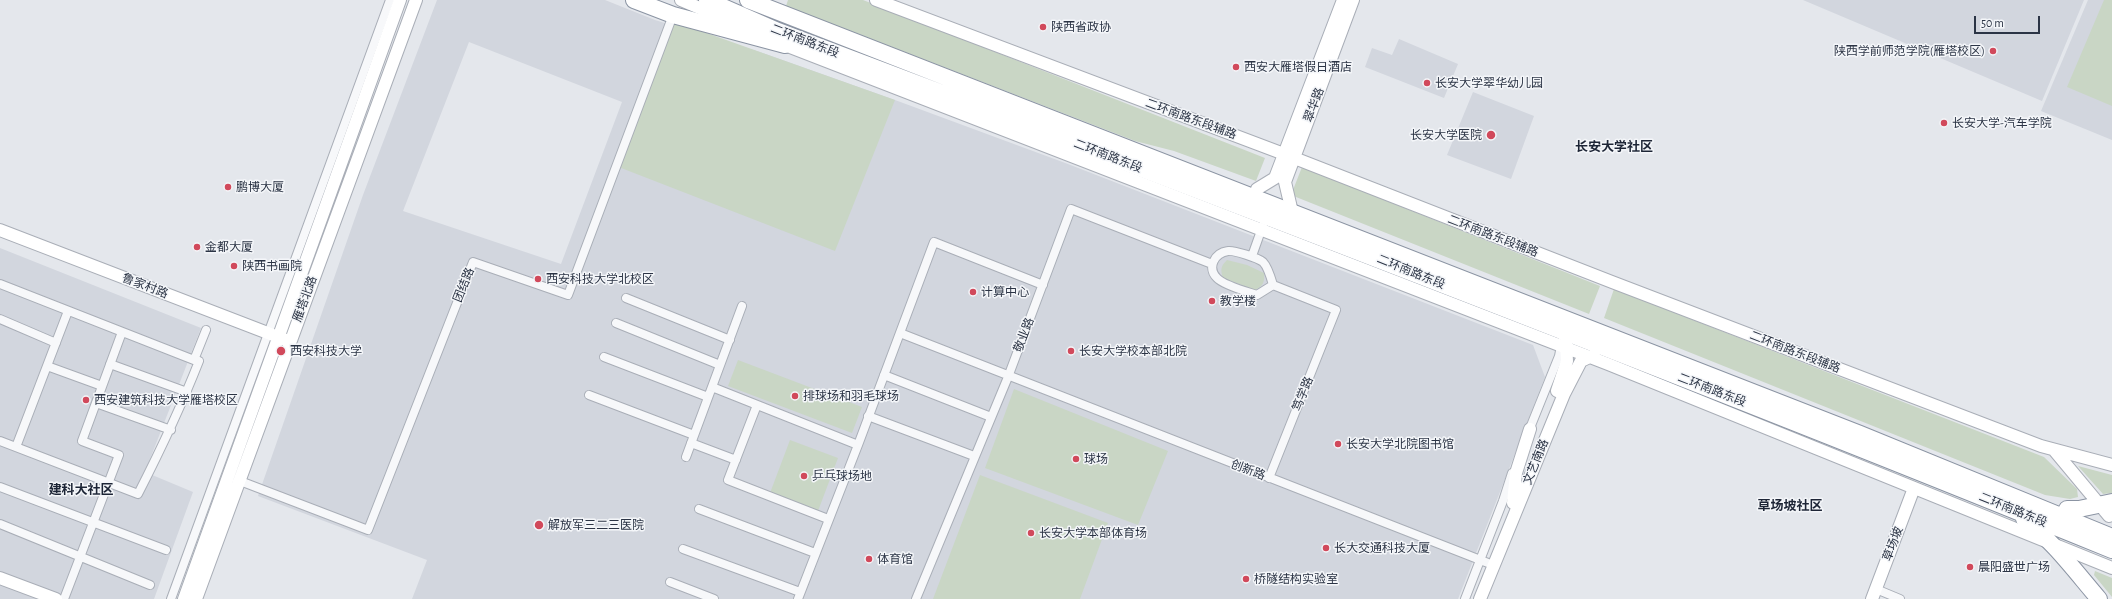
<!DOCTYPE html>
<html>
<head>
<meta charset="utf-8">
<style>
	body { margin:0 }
	#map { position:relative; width:2112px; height:599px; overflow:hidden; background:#e4e7ec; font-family:"Alegreya Sans",sans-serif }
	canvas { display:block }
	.scale { position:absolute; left:1974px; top:16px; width:66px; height:18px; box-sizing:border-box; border:2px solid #2b3445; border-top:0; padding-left:5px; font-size:12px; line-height:14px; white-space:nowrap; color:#2b3445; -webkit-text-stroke:3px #f4f6f9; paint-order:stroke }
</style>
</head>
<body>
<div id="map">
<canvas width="2112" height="599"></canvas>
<div class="scale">50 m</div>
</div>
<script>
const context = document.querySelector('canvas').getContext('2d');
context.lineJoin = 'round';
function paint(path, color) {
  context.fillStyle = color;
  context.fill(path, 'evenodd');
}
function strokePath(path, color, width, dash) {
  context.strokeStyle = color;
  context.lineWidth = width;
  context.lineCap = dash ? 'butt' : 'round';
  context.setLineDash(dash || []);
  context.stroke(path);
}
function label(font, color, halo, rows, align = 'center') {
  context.font = font + ' "Alegreya Sans","Noto Sans SC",sans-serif';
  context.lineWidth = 3;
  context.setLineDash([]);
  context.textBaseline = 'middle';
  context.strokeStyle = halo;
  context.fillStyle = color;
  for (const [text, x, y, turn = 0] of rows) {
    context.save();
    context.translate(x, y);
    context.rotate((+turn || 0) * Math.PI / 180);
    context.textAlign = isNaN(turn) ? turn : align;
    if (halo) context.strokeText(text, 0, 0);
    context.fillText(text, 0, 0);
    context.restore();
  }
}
const built = new Path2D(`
	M437 0H605L655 20 760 52 895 100 1068 164 1533 345 1545 377 1458 599H412L427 560 258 496 363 195ZM469 42 622 102 561 264 403 211Z
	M1803 0H2084L2042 101Z
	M2088 0H2112V140L2041 111Z
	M1399 39 1458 64 1444 98 1365 67 1372 48 1392 55Z
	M1473 92 1534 116 1511 179 1447 155Z
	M0 248 201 328 145 472 193 492 154 599H0Z`);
const green = new Path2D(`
	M788 0H863L1265 158 1256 181 1174 151 1135 141 786 6Z
	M2104 0H2112V106L2067 87Z
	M670 20 895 100 835 251 616 166Z
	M1302 167 1600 286 1589 314 1291 195Z
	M1227 260 1247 265 1264 273C1265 282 1263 286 1255 290L1223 278C1220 269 1221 266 1227 260Z
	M1614 289 2044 457 2077 489 2078 497 2070 499 2045 495 1604 318Z
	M738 360 862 407 852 433 728 386Z
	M1014 389 1168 451 1138 525 985 468Z
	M790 440 838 458 818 511 770 493Z
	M2078 466 2112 475V493L2103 494Z
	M980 475 1108 523 1080 599H933Z
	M2095 571 2112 578V597L2094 575Z`);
const street = new Path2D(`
	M1252 256 1263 225
	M0 284 194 360 206 330
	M626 298 730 340
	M0 319 56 343
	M616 323 720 365
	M900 333 1488 563
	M604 357 708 397
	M110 364 187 392
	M47 366 102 386
	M884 375 991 417
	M712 387 858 445 934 242 1043 285
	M589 395 694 435
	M96 403 171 430
	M757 405 728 480 828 519
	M868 416 974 456
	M1528 433 1559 356 1562 341
	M0 441 138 494C160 451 181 407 199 361L194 360
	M691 443 736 460
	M16 447 68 311
	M686 457 742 306
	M1269 478 1336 310 1273 285 1257 295C1248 292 1223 285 1217 278 1207 268 1214 253 1228 251 1234 250 1258 258 1263 262 1268 267 1271 278 1273 285
	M240 481 368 530 473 262 568 295 673 15
	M0 487 166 550
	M699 509 815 553
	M0 524 150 585
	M683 549 800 592
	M670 582 714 599
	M1876 589 1900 599
	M64 599 119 455 82 441 122 332
	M171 599 390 0
	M798 599 858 445
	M916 599 1008 377 1071 209 1212 264
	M1465 599 1503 501 1512 473`);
const secondary = new Path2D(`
	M681 0 746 28
	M876 0 1284 154 1612 282 2041 446 2112 465
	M777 42 1608 364 2112 568
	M1257 189 1275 178 1343 0
	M1292 212 1285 182 1353 0
	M0 230 286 340
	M1557 391 1567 361 1566 343
	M2054 450 2109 516
	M1513 503 1516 473 1530 429
	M0 578 56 599
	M184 599 400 0
	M196 599 416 0
	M1480 599 1564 394 1581 361 1594 355
	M1872 599 1914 488`);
const highway = new Path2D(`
	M634 0 673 15 785 45
	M707 0 778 31C1224 199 1670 370 2112 550
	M748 0 1860 434 2112 537
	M2067 509H2079L2112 502
	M2024 519C2053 541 2075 571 2099 599`);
const markers = [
	[1043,27,4,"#d1495b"],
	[1993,51,4,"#d1495b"],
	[1236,67,4,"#d1495b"],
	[1427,83,4,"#d1495b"],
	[1944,123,4,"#d1495b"],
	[1491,135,5,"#d1495b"],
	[228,187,4,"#d1495b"],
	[197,247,4,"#d1495b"],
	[234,266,4,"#d1495b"],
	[538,279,4,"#d1495b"],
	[973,292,4,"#d1495b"],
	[1212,301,4,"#d1495b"],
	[281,351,5,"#d1495b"],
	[1071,351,4,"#d1495b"],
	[795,396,4,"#d1495b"],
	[86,400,4,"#d1495b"],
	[1338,444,4,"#d1495b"],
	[1076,459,4,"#d1495b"],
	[804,476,4,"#d1495b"],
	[539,525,5,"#d1495b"],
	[1031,533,4,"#d1495b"],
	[1326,548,4,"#d1495b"],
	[869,559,4,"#d1495b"],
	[1970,567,4,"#d1495b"],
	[1246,579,4,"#d1495b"]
];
const poiNames = [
	["陕西省政协",1051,27],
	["陕西学前师范学院(雁塔校区)",1985,51,"right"],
	["西安大雁塔假日酒店",1244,67],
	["长安大学翠华幼儿园",1435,83],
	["长安大学-汽车学院",1952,123],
	["长安大学医院",1482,135,"right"],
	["鹏博大厦",236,187],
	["金都大厦",205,247],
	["陕西书画院",242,266],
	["西安科技大学北校区",546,279],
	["计算中心",981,292],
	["教学楼",1220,301],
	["西安科技大学",290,351],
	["长安大学校本部北院",1079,351],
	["排球场和羽毛球场",803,396],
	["西安建筑科技大学雁塔校区",94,400],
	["长安大学北院图书馆",1346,444],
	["球场",1084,459],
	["乒乓球场地",812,476],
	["解放军三二三医院",548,525],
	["长安大学本部体育场",1039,533],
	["长大交通科技大厦",1334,548],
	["体育馆",877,559],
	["晨阳盛世广场",1978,567],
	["桥隧结构实验室",1254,579]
];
const streetNames = [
	["二环南路东段",805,41,21],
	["翠华路",1314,105,-69],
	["二环南路东段辅路",1191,119,20],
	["二环南路东段",1108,156,21],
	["二环南路东段辅路",1493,236,21],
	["二环南路东段",1411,272,22],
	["团结路",464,285,-68],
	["鲁家村路",145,286,21],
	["雁塔北路",305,299,-70],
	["敬业路",1024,335,-69],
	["二环南路东段辅路",1795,352,21],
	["二环南路东段",1712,390,21],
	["笃学路",1303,394,-68],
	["文艺南路",1536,462,-68],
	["创新路",1248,470,21],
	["二环南路东段",2013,510,22],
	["草场坡",1893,544,-69]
];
const neighbourhoodNames = [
	["长安大学社区",1614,147],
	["建科大社区",81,490],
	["草场坡社区",1790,506]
];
paint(built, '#d2d6de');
paint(green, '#c9d6c5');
strokePath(street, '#a9aeb7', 10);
strokePath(secondary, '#a9aeb7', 14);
strokePath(highway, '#8b94a3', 18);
strokePath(street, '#f7f8fa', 8);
strokePath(secondary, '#fff', 12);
strokePath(highway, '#fff', 16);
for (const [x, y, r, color] of markers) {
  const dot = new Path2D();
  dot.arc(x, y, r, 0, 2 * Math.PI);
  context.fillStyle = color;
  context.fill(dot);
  strokePath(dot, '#f4f6f9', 1.5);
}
label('12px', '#2b3445', '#f4f6f9', poiNames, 'left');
label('12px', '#2b3445', '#f4f6f9', streetNames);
label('bold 13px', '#1d2536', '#f4f6f9', neighbourhoodNames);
</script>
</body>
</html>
